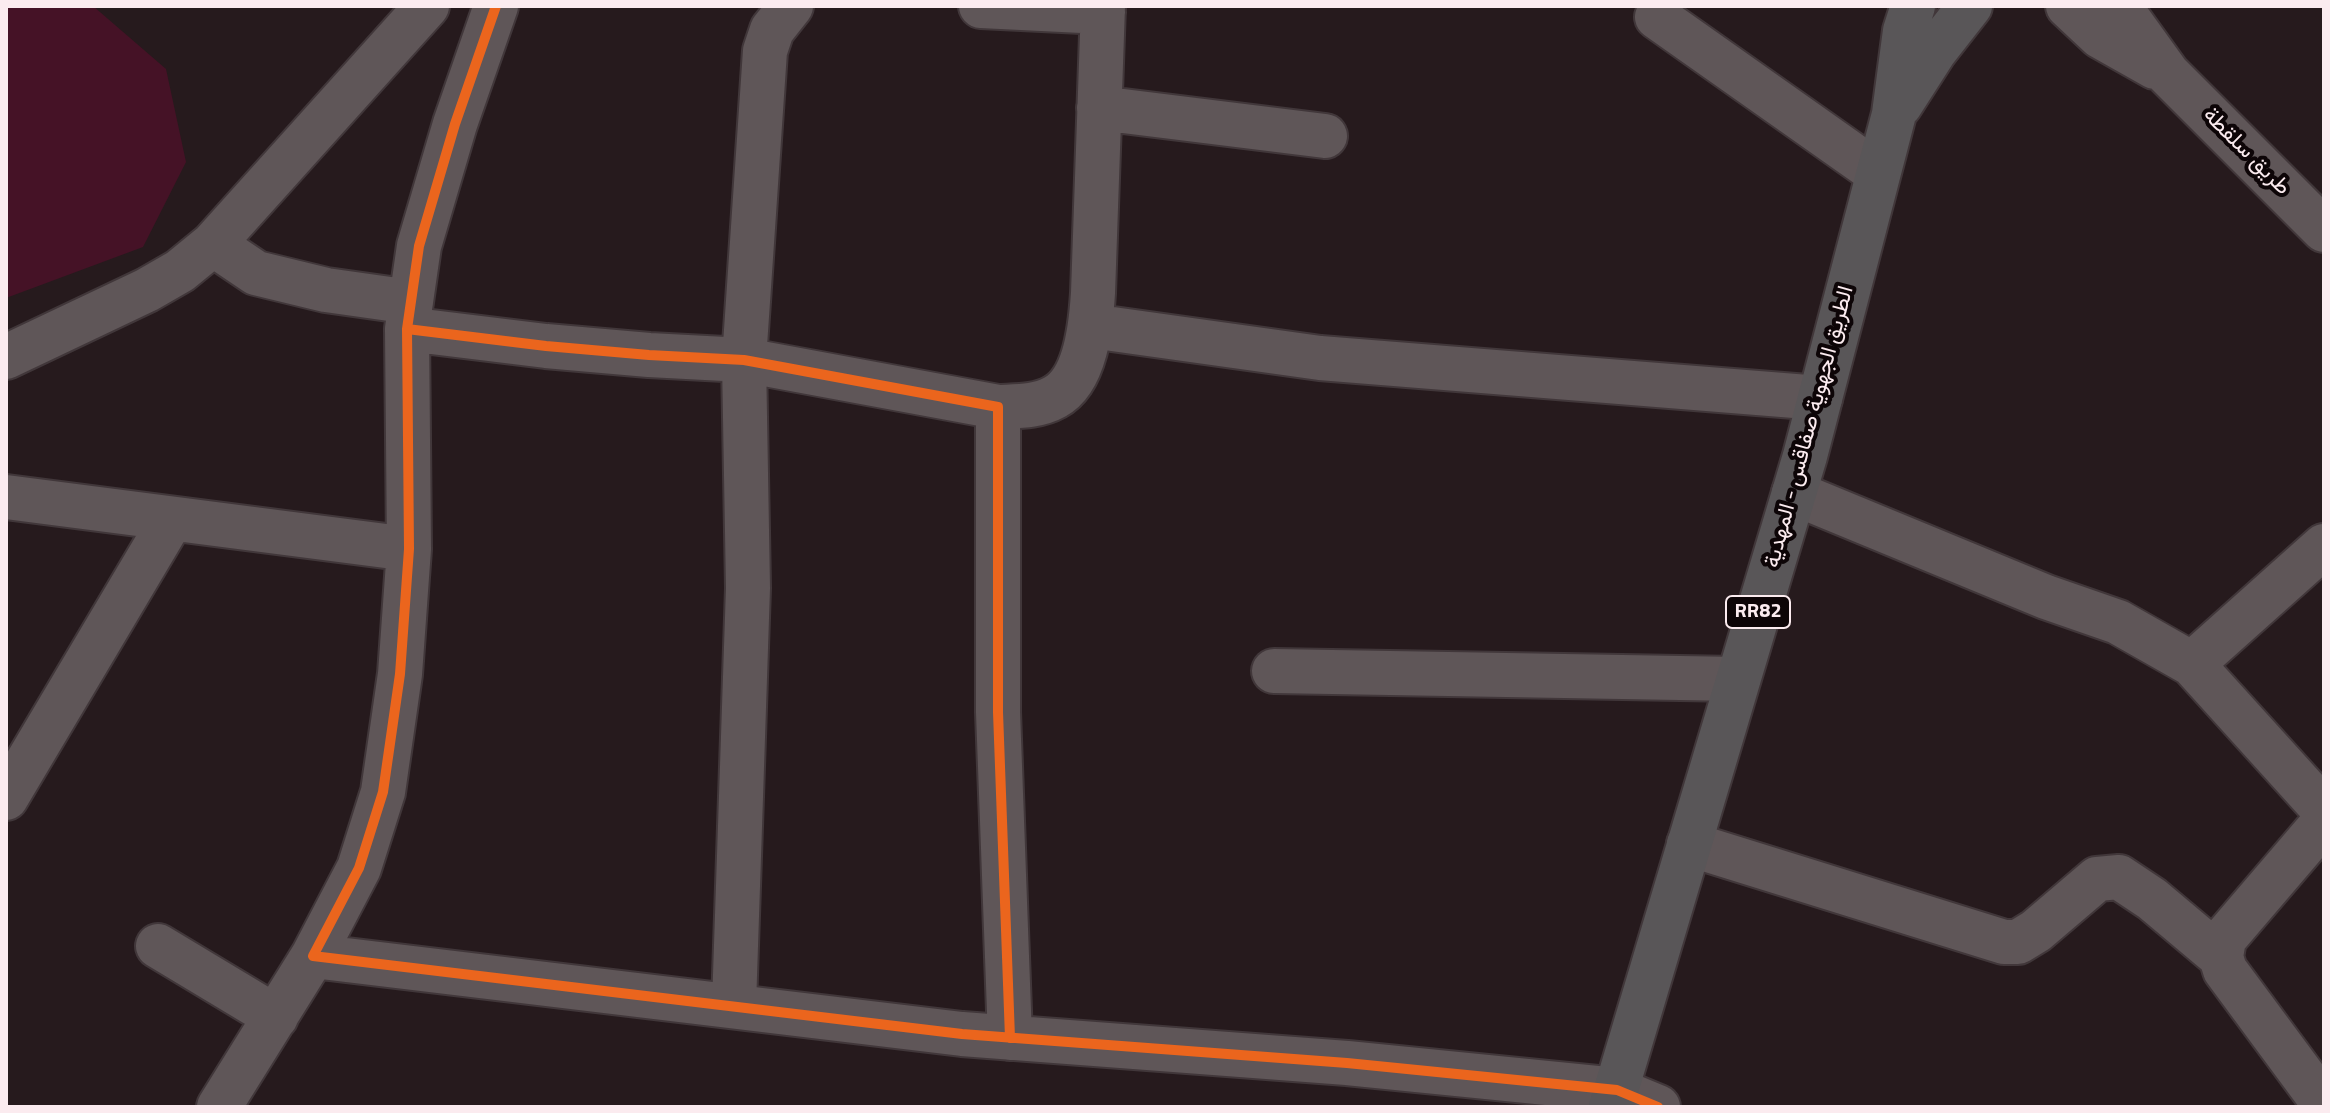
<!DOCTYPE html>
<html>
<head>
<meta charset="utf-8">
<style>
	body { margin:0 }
	#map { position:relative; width:2330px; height:1113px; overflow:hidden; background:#261a1d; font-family:"Titillium Web",sans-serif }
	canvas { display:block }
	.frame { position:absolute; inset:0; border:8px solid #fbebef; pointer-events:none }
</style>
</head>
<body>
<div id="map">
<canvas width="2330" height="1113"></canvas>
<div class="frame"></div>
</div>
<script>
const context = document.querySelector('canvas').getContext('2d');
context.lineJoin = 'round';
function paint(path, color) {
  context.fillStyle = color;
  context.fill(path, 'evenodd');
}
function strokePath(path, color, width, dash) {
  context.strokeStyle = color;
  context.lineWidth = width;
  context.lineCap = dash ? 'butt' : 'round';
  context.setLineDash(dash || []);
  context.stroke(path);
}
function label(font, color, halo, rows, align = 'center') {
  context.font = font + ' "Titillium Web",Vazirmatn,sans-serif';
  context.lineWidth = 8;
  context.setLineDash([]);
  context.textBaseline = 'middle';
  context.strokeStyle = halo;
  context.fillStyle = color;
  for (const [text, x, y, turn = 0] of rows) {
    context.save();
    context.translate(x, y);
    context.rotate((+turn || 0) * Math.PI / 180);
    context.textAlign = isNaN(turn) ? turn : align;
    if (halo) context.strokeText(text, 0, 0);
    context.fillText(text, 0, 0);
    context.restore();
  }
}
const green = new Path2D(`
	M6 6H93L166 69 186 162 143 247 6 298Z`);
const minor = new Path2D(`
	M496 6 455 124 419 246 407 329 409 549 400 674 383 792 359 868 313 956 962 1034 1347 1063 1617 1090 1658 1107
	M981 6 1103 12
	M2068 6 2100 36 2155 67
	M2119 6 2168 74 2324 230
	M1657 17 1878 173
	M1099 108 1325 136
	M213 244 256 273 326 290 411 302
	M1091 326 1320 358 1820 398
	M407 329 546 346 649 355 744 360 998 407V712L1010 1038
	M6 357 147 290 180 271 213 244 427 6
	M998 407C1017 406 1037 407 1055 397 1086 380 1091 325 1093 293L1103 6
	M1794 493 2046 597 2118 622 2192 664 2324 810
	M6 497 409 549
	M2192 664 2324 546
	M1274 671 1738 679
	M6 798 171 520
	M2324 822 2224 939 2221 957 2225 970 2324 1104
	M1689 844 2004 942H2018L2036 931 2097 879 2119 877 2152 899 2221 957
	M158 946 276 1017
	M734 1005 748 588 744 360 765 51 772 30 791 6
	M219 1107 313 956`);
const major = new Path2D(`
	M1900 105 1934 52 1970 6
	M1611 1107 1805 456 1894 114 1905 31 1913 6`);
const cycleway = new Path2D(`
	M496 6 455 124 419 246 407 329 409 549 400 674 383 792 359 868 313 956 962 1034 1347 1063 1617 1090 1658 1107
	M407 329 546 346 649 355 744 360 998 407V712L1010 1038`);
const shields = [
	[1758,612,64]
];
const shieldNames = [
	["RR82",1758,612]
];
const streetNames = [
	["طريق سلقطة",2246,152,45],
	["الطريق الجهوية صفاقس - المهدية",1810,427,-75]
];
paint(green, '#451226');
strokePath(minor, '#41373a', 48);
strokePath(major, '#41373a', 48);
strokePath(minor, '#5f5658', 44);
strokePath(major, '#595658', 44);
strokePath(cycleway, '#eb651d', 10);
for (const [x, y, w] of shields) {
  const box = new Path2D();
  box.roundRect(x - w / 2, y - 16, w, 32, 6);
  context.fillStyle = '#0d0507';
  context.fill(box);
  strokePath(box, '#fbebef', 2);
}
label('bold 20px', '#fbebef', null, shieldNames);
label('22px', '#fbebef', '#0d0507', streetNames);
</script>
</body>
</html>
